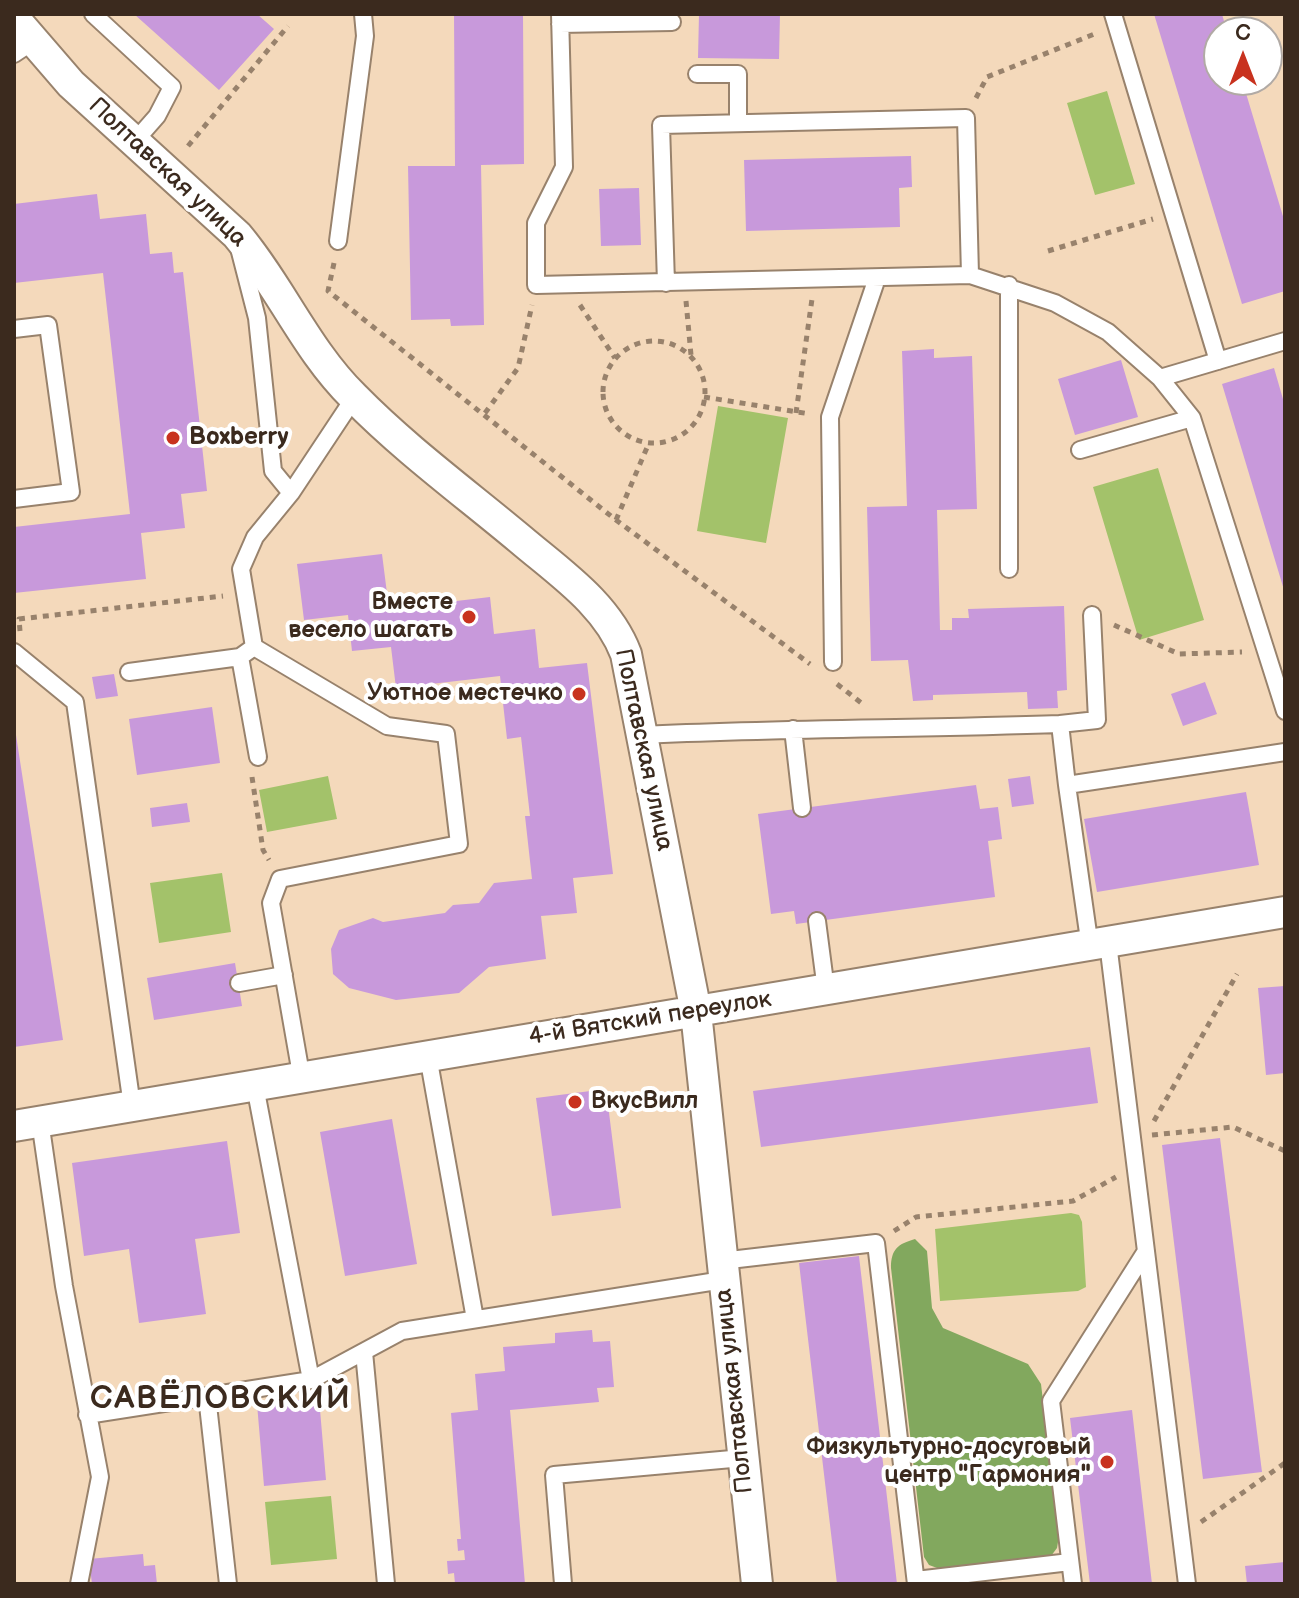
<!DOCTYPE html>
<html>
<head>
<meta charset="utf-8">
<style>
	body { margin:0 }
	#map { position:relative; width:1299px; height:1598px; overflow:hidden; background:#f4d9bb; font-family:"Balsamiq Sans",sans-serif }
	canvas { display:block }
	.frame { position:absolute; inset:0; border:16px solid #3b2a1e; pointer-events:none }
	.north { position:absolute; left:1203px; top:16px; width:80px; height:80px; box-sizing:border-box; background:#fff; border:2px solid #b1aaa5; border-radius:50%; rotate:0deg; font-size:22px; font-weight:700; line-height:32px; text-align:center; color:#3b2a1e }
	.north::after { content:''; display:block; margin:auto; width:28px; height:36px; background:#c8321e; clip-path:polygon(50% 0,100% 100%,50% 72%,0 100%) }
</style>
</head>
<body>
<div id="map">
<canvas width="1299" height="1598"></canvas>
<div class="frame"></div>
<div class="north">С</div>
</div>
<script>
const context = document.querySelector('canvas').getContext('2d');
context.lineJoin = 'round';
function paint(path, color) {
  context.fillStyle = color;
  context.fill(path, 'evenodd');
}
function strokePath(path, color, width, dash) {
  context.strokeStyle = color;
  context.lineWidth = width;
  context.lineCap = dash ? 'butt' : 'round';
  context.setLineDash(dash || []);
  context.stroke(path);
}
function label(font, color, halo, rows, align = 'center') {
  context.font = font + ' "Balsamiq Sans",sans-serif';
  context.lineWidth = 8;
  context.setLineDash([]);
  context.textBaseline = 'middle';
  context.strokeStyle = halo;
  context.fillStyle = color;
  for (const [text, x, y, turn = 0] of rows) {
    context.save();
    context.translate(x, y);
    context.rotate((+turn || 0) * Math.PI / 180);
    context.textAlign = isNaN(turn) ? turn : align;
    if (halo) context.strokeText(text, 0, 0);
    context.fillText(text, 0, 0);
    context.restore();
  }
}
const green = new Path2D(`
	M1107 91 1135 184 1095 195 1067 103Z
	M718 406 788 418 766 543 697 531Z
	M1158 468 1204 620 1139 640 1093 487Z
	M328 776 337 819 267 832 259 790Z
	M222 873 231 932 159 943 150 883Z
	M1071 1213 1079 1215 1082 1222 1086 1287 1078 1291 940 1301 935 1229Z
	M331 1496 337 1559 271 1565 265 1502Z`);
const forest = new Path2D(`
	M915 1239 927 1251 932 1308 943 1328 1028 1364 1041 1384 1059 1536 1057 1548 1051 1556 940 1569 929 1565 924 1557 891 1268C891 1249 898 1244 915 1239Z`);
const building = new Path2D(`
	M134 14H257L274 29 219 90Z
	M454 14 523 16 524 164 481 165 484 325 451 326 450 319 411 320 408 166H455Z
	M699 14H780L779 59 698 58Z
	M1154 14H1222L1227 32H1219V80H1242L1285 223V291L1242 304Z
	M911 156 912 187 899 188 900 227 746 231 744 160Z
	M639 188 641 245 601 246 599 189Z
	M97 194 100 219 146 214 150 254 172 252 174 273 183 272 207 491 181 494 185 528 141 533 146 579 14 593V527L130 514 103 273 14 283V204Z
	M934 349V358L972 356 977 509 937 510 940 630H952V618H969L968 609 1064 606 1067 690 1057 691 1058 708 1028 709 1027 692 933 695V700L913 701 908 660 871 661 867 507 907 506 902 351Z
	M1121 360 1138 417 1075 435 1058 379Z
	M1274 368 1285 406 1284 590 1222 384Z
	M382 554 389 609 490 597 494 634 535 629 539 668 587 663 613 874 573 878 577 913 541 916 546 959 489 967 459 993 396 1000 349 988 333 974 331 949 339 930 373 918 383 922 445 913 453 905 479 903 494 883 532 879 525 816H530L521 737 507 739 500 676 396 688 391 647 352 651 348 615 304 620 297 564Z
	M114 674 118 696 96 699 92 677Z
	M1205 682 1217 714 1183 726 1171 694Z
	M212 707 220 763 137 775 129 719Z
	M14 722 63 1040 14 1047Z
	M1030 776 1034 804 1012 807 1008 779Z
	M976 785 980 809 998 807 1002 839 988 841 995 897 796 924 794 911 771 914 758 814Z
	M1246 792 1259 865 1097 892 1084 819Z
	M187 803 190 822 152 827 150 808Z
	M235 963 242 1006 154 1020 147 978Z
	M1285 986V1073L1266 1075 1258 988Z
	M1090 1047 1098 1103 761 1147 753 1091Z
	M606 1089 621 1208 552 1216 536 1098Z
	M392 1119 417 1264 345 1276 320 1132Z
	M1220 1138 1262 1472 1203 1479 1162 1145Z
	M227 1141 240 1233 195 1239 206 1314 139 1323 129 1249 84 1256 72 1163Z
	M859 1256 885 1480 897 1584H837L799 1263Z
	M592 1330 593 1342 610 1341 614 1387 597 1388 599 1402 510 1410 525 1584H455L454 1573 448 1574 447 1561 465 1560 464 1550 458 1551 457 1539H461L451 1413 478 1410 475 1374 505 1371 503 1347 555 1343V1333Z
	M319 1398 326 1480 264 1486 257 1404Z
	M1132 1410 1152 1584H1090L1070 1418Z
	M143 1554 144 1566 155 1565 157 1584H92L89 1559Z
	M1285 1562V1584H1247L1245 1566Z`);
const path = new Path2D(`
	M976 98 987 77 1097 33
	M188 146 288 26
	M1048 251 1153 219
	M334 263 328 291 616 520 810 664
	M686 301 691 355
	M580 305 615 358
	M603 392a51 51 0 1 1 102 0a51 51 0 1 1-102 0Z
	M704 397 810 414
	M485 413 518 368 532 305
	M796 413 812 299
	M616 520 649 443
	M1114 625 1179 654 1242 652
	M20 631 19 619 223 596
	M837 684 864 705
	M252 777 263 850 269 860
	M1154 1121 1237 974
	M1152 1135 1233 1127 1285 1151
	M894 1231 916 1217 1073 1201 1116 1177
	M1201 1522 1285 1463`);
const lane = new Path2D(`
	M93 14 172 87 157 116 135 141
	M560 14 564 167 536 223V285L970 275 1055 303 1108 332 1160 378 1285 341
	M1113 14 1218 361
	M560 24 672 22
	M14 54 32 42
	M697 74H738V123
	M338 241 365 36 363 14
	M239 248 257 318 273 471 291 493
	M666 283 661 125 966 118 970 275
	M1009 285V569
	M14 329 48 325 71 492 14 499
	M1160 378 1192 418 1285 711
	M1080 450 1192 418
	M254 647 240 657 258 757
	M14 652 75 702 132 1106
	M833 662 830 417 877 278
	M129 672 240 657
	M1060 724 1097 720 1092 615
	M793 729 802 808
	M642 735C781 728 920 729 1060 724L1067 785
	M817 921 826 990
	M1108 943 1187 1584
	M1090 947 1067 785 1285 752
	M239 983 284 975
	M428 1056 475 1319
	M302 1080 271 903 280 879 459 844 446 734 387 726 254 647 241 569 255 537 291 493 354 398
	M255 1086 311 1380
	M40 1121 64 1286 100 1477 79 1584
	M721 1261 876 1243 916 1584
	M364 1352 386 1584
	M207 1396 228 1584
	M87 1415 311 1380 402 1331 723 1280
	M916 1580 1070 1562
	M563 1584 554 1475 743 1458
	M1073 1584 1051 1401 1146 1251`);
const street = new Path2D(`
	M14 18 71 84 237 235C280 286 306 350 354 397 405 449 465 493 520 539 560 573 607 604 626 654L696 1012 757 1584
	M14 1126 1285 912`);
const markers = [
	[173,438,8,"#c8321e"],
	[469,617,8,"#c8321e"],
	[579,694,8,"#c8321e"],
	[575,1102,8,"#c8321e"],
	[1107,1462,8,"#c8321e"]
];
const streetNames = [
	["Полтавская улица",167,173,43],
	["Полтавская улица",643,750,78],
	["4-й Вятский переулок",650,1019,-9],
	["Полтавская улица",735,1391,-96]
];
const poiNames = [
	["Boxberry",189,438,"left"],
	["Вместе",453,603],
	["весело шагать",453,631],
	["Уютное местечко",563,694],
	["ВкусВилл",591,1102,"left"],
	["Физкультурно-досуговый",1091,1448],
	["центр \"Гармония\"",1091,1476]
];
const districtNames = [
	["САВЁЛОВСКИЙ",221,1400]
];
paint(green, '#a3c26a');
paint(forest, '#82a85e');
paint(building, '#c899db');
strokePath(lane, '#98826c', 20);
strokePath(street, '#98826c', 34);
strokePath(path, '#98826c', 5, [6, 6]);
strokePath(lane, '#fff', 16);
strokePath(street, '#fff', 30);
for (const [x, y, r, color] of markers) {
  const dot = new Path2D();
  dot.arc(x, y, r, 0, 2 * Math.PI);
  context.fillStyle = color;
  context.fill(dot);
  strokePath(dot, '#fff', 3);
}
label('24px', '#3b2a1e', '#fff', streetNames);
label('bold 24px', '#3b2a1e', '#fff', poiNames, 'right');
context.letterSpacing = '2px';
label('bold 32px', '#3b2a1e', '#fff', districtNames);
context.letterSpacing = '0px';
</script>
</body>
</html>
